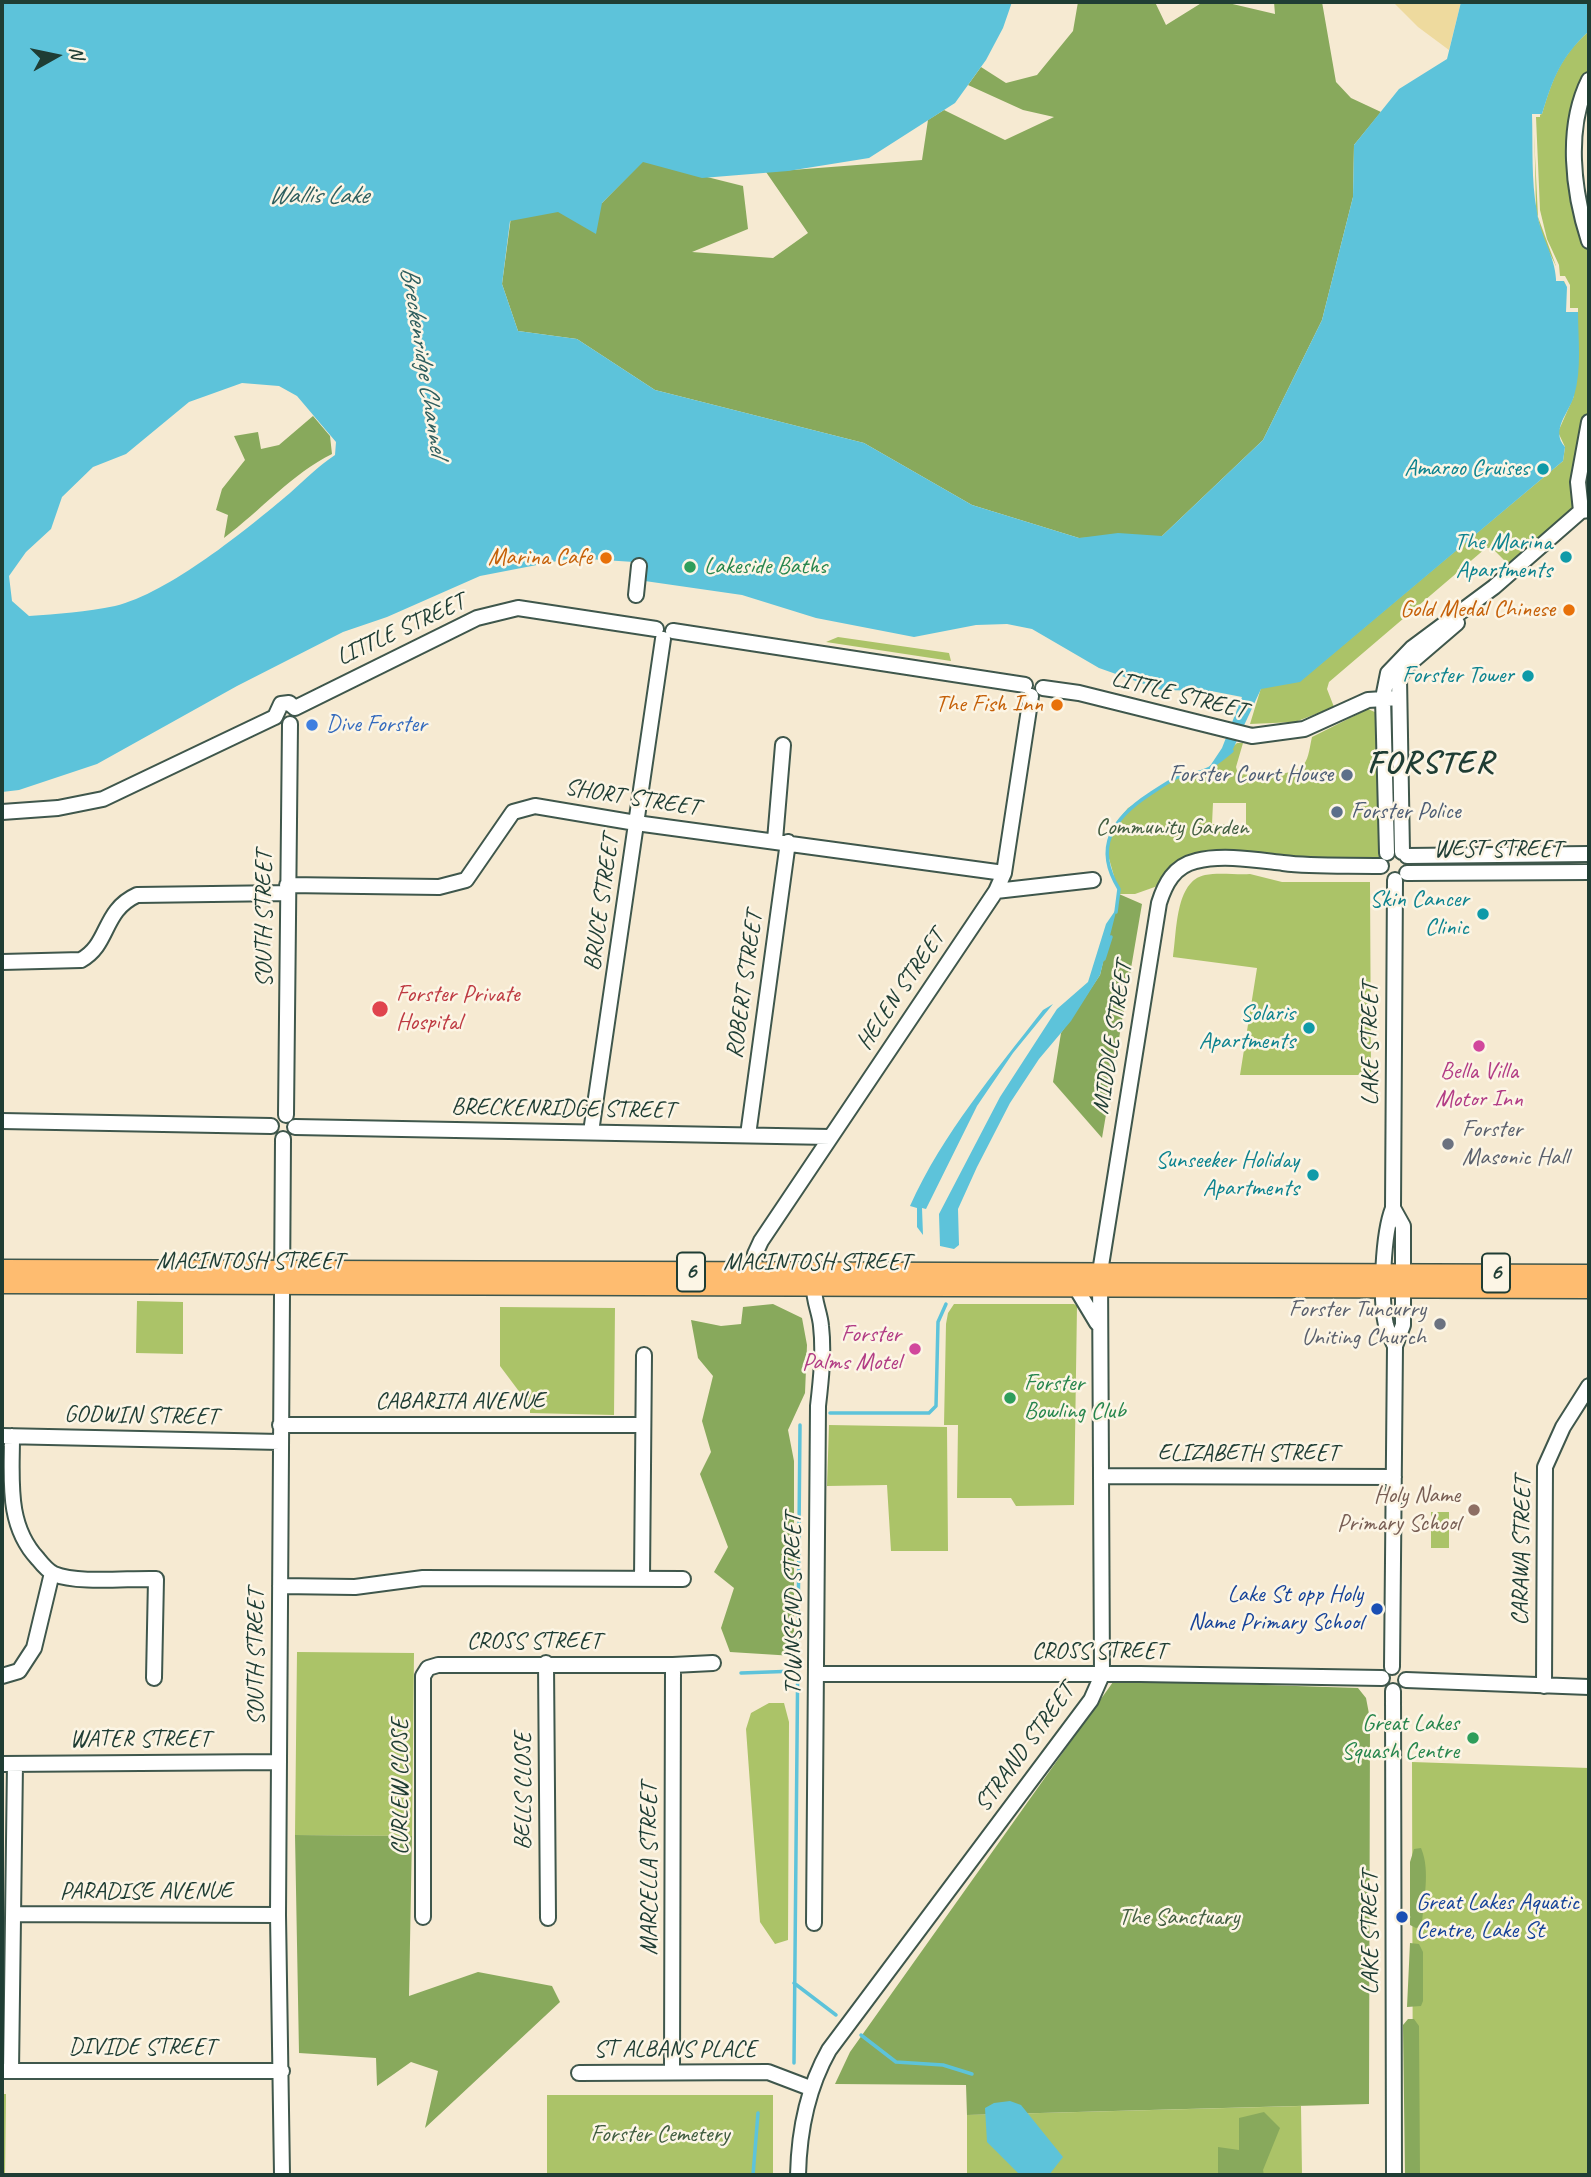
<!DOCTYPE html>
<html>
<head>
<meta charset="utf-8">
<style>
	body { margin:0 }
	#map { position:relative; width:1591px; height:2177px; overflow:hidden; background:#f6ead2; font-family:Caveat,sans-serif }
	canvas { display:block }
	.frame { position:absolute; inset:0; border:4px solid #1f3d34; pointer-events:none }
	.north { position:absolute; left:21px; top:21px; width:70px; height:70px; -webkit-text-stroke:5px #fcf5e5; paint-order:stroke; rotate:81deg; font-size:19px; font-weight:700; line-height:28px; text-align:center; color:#1f3d34 }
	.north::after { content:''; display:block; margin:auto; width:24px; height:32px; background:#1f3d34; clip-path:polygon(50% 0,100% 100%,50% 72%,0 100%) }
</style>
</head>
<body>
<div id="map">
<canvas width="1591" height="2177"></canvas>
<div class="frame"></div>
<div class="north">N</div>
</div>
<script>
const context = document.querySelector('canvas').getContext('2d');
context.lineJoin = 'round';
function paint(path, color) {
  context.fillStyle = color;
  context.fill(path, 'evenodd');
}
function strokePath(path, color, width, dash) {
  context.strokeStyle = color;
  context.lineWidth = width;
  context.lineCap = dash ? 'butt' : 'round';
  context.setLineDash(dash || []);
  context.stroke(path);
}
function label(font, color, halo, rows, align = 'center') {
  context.font = font + ' Caveat,sans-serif';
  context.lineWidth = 5;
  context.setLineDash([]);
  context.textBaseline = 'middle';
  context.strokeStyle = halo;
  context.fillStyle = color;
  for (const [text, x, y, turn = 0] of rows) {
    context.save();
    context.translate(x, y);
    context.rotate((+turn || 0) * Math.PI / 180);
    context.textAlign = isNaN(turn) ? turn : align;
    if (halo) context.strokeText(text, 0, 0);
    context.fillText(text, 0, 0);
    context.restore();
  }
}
const green = new Path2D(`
	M1589 31V80L1575 145 1589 241V422L1581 511 1513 569 1492 548H1486L1329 682 1327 689 1334 707 1295 722 1250 724 1261 688 1300 681 1563 461 1565 447 1558 432 1574 396 1567 311 1556 280V266L1543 240 1536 210 1534 117 1542 114C1553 77 1561 56 1589 31Z
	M838 637 949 653 951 661 826 642Z
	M1368 709 1377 713 1387 853 1381 862 1196 861 1166 883 1135 894H1119L1108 855 1110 830 1128 808 1177 778 1208 769 1237 743H1243L1236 767 1238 774C1254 775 1294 778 1304 764 1309 758 1310 745 1312 737ZM1213 803H1246V824H1212Z
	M1250 874 1282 882H1370L1371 1075H1240L1257 968 1173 957C1177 932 1175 881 1205 875 1219 872 1236 875 1250 874Z
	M137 1301 183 1302V1354L136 1353Z
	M954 1304H1074L1077 1306 1074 1505 1016 1506 1011 1498H957L958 1425H944L946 1324 948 1313Z
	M500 1307 615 1308 614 1415 530 1413V1406L500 1366Z
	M829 1425 947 1427 948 1551H891L887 1485 827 1486Z
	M1431 1512H1449V1548H1431Z
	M297 1652 414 1653 412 1836 295 1835Z
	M769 1703H784L789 1722 788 1940 775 1944 760 1922 746 1729 751 1713Z
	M1412 1762 1589 1768V2175H1413Z
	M2 2094H6L5 2175H2Z
	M547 2095H773V2175H547Z
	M1301 2106 1302 2175H967V2115Z`);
const forest = new Path2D(`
	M1078 2H1155L1166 25 1203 2H1224L1275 14 1274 2H1322L1336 82 1351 98 1381 112 1354 145 1353 197 1322 320 1263 440 1162 536 1079 538 972 505 864 443 655 390 577 339 518 331 502 284 511 217 602 203 643 161 743 186 748 229 692 252 773 258 808 233 766 172 922 160 928 120 944 110 1005 140 1054 117 1023 110 968 85 981 67 1006 83 1037 75 1073 31Z
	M313 416 330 436 332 454C293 473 260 511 224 538L228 515 216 510 222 489 245 460 234 436 258 432 261 449 279 445Z
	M1119 894 1142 904 1102 1138 1053 1082 1061 1033 1100 975Z
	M773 1304 802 1318 807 1345 805 1393 788 1430 794 1461V1656L730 1652 721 1628 734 1588 714 1572 728 1547 700 1474 711 1452 702 1421 713 1376 698 1358 691 1320 721 1326 741 1324 743 1307Z
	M1141 1681 1358 1688 1366 1698 1370 1719 1369 2104 967 2115 966 2085 835 2084 850 2052 1113 1682Z
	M295 1835 412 1836 409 1996 478 1972 552 1986 560 2002 425 2128 438 2071 411 2062 377 2086 376 2058 299 2053Z
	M1421 1848C1431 1871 1423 1901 1422 1926L1416 1928 1410 1925V1862L1414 1849Z
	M1410 1943 1419 1944 1423 1952V2001L1421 2006 1407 2007Z
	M1408 2019H1414L1419 2026 1420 2175H1405L1403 2025Z
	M1264 2112 1280 2128 1263 2170 1264 2175H1218V2147L1239 2150V2118Z`);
const sand = new Path2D(`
	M1393 2H1461L1449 50 1418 27Z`);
const water = new Path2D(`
	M2 2H1012L1003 28 986 60 955 103 869 158 788 171 702 178 643 162 602 203 596 234 558 212 510 221 502 284 518 331 577 339 655 390 864 443 972 505 1079 538 1118 533 1162 536 1263 440 1322 320 1353 197 1354 145 1399 89 1447 59 1461 2H1589V31C1561 57 1553 78 1542 114H1532C1533 146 1531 180 1537 212 1540 236 1555 256 1556 279H1562L1567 286V311H1578C1578 339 1582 369 1574 396 1569 413 1550 430 1565 447L1563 461 1300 682 1261 689 1233 749 1208 769 1222 748 1242 697 1211 691 1161 690 1099 668 1032 629 1007 624 976 625 914 637 816 618 742 595 631 579 634 562 573 558 480 576 387 617 343 632 237 686 97 764 19 790 2 792ZM242 383 279 386 297 396 336 442 335 455C316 468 307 478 290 493 246 530 169 593 115 606 87 612 57 614 29 616L12 601 9 576 26 552 51 529 62 497 93 467 126 454 189 402Z
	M1117 908 1100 975 1071 1021 1039 1059 1010 1103 977 1167 958 1209 959 1245 954 1249 940 1246 939 1214 1000 1097 1057 1009 1088 982 1106 924Z
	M1053 1004 1013 1053 977 1106 926 1209 922 1208 923 1235 917 1227V1208L910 1206C943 1133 995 1072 1043 1010Z
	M1010 2101 1021 2105 1063 2157 1049 2175H1020L987 2142 985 2108 994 2103Z`);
const pier = new Path2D(`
	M1533 114H1540V117H1536L1540 210 1547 239 1559 265 1560 276H1565L1570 285V308H1578V312H1566L1567 287 1564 281H1556V266L1538 217Z`);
const stream = new Path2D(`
	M1116 912 1119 889C1093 847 1113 818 1150 794 1159 788 1169 781 1178 777 1189 774 1200 774 1210 768 1217 763 1225 757 1232 751
	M1104 959 1111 937
	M830 1413H929L936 1406 938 1322 946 1304
	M741 1673 797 1671
	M794 1983 836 2015
	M861 2035 896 2062 943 2065 972 2074
	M794 2063 800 1425
	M753 2175 758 2113`);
const minor = new Path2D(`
	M1589 80C1565 128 1573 192 1589 241
	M1581 511 1578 482 1589 422
	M636 595 639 566
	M673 631 1025 685
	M1043 688 1079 693 1252 736 1304 729 1368 700 1399 698
	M295 708 477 618 518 608 656 629
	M275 717 281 704 289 703 295 708
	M2 812 58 808 103 799 275 717
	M775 840 783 745
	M1402 852 1399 677 1408 665 1457 623
	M1387 853 1383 698 1388 673 1412 648 1494 587 1581 511 1589 510
	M1407 856 1589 854
	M1407 873 1589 872
	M287 885 439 887 466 880 513 812 535 806 636 823 1004 873
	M996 891 1093 880
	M2 962 81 960C110 944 102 911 137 895L287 893
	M286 1115 290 724
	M2 1121 271 1126
	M295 1127 830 1137
	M591 1132 663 639
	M748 1135 788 842
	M753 1279 755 1254 761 1241 996 891 1004 873 1031 696
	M814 1288C814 1302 820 1313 821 1326 824 1352 821 1380 818 1406L814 1923
	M1076 1288 1097 1323
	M1395 1346C1392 1340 1388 1332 1386 1325 1380 1299 1383 1233 1393 1208L1395 880
	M280 1425H641
	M2 1436 280 1442
	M12 1436C12 1480 6 1525 38 1559 42 1564 48 1571 54 1574 78 1584 129 1578 156 1579L154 1678
	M1101 1476 1394 1477
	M642 1579 644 1355
	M280 1586 355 1587 423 1578 683 1579
	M546 1663 548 1918
	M1392 1667 1395 1346 1403 1325V1226L1393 1208
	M817 1674H1140L1382 1678
	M2 1676 19 1671 34 1648 52 1573
	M1406 1680 1589 1687
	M1544 1686 1545 1467 1563 1427 1589 1386
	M1393 1691 1394 2175
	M2 1764 279 1762
	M14 1914 278 1915
	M423 1917V1676L428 1668 438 1665H673L713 1663
	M4 2071H282
	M11 2071 15 1764
	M672 2072 673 1665
	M579 2073 768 2072 810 2088
	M282 2175 278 1915 283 1139
	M798 2175C799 2130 807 2089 829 2050L1091 1700 1102 1675 1100 1272 1159 903C1165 884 1174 866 1196 861 1222 854 1257 860 1283 863 1315 867 1348 865 1381 866`);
const major = new Path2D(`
	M2 1269 1589 1274
	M2 1284 1589 1289`);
const markers = [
	[1543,469,7,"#0f9aa8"],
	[1566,557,7,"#0f9aa8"],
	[606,558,7,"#e8710a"],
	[690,567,7,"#2e9e5b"],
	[1569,610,7,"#e8710a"],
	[1528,676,7,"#0f9aa8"],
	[1057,705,7,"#e8710a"],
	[312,725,7,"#3f7fe0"],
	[1347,775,7,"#5c6f8a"],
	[1337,812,7,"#5c6f8a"],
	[1483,914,7,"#0f9aa8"],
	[380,1009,9,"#e0444e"],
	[1309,1028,7,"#0f9aa8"],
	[1479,1046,7,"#d1479c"],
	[1448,1144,7,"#6b7280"],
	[1313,1175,7,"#0f9aa8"],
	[1440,1324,7,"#6b7280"],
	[915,1349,7,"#d1479c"],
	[1010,1398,7,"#2e9e5b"],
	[1474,1510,7,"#8d6e63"],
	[1377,1609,7,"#1a4fb4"],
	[1473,1738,7,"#2e9e5b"],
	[1402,1917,7,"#1a4fb4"]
];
const shields = [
	[691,1272,28],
	[1496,1273,28]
];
const shieldNames = [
	["6",691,1272],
	["6",1496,1273]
];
const cultureNames = [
	["Amaroo Cruises",1529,469],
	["The Marina",1552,543],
	["Apartments",1552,571],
	["Forster Tower",1514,676],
	["Skin Cancer",1469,900],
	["Clinic",1469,928],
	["Solaris",1295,1014],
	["Apartments",1295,1042],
	["Sunseeker Holiday",1299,1161],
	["Apartments",1299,1189]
];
const foodNames = [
	["Marina Cafe",592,558],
	["Gold Medal Chinese",1555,610],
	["The Fish Inn",1043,705]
];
const leisureNames = [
	["Lakeside Baths",704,567],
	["Forster",1024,1384],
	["Bowling Club",1024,1412],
	["Great Lakes",1459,1724,"right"],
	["Squash Centre",1459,1752,"right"]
];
const streetNames = [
	["LITTLE STREET",401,630,-25],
	["LITTLE STREET",1179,695,14],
	["SHORT STREET",632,798,9],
	["WEST STREET",1498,850],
	["BRUCE STREET",602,903,-82],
	["SOUTH STREET",265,919,-90],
	["ROBERT STREET",745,985,-82],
	["HELEN STREET",901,990,-56],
	["MIDDLE STREET",1113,1038,-81],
	["LAKE STREET",1371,1044,-90],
	["BRECKENRIDGE STREET",563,1109,1],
	["MACINTOSH STREET",250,1262],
	["MACINTOSH STREET",817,1263],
	["CABARITA AVENUE",460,1402],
	["GODWIN STREET",141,1416,1],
	["ELIZABETH STREET",1248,1454],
	["CARAWA STREET",1522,1551,-89],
	["TOWNSEND STREET",794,1604,-90],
	["CROSS STREET",534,1642],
	["CROSS STREET",1099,1652],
	["SOUTH STREET",257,1657,-90],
	["WATER STREET",140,1740],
	["STRAND STREET",1025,1748,-54],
	["CURLEW CLOSE",401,1787,-90],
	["BELLS CLOSE",524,1791,-90],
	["MARCELLA STREET",650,1869,-90],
	["PARADISE AVENUE",146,1892],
	["LAKE STREET",1371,1933,-90],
	["DIVIDE STREET",142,2048],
	["ST ALBANS PLACE",675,2050]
];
const shopNames = [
	["Dive Forster",326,725]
];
const serviceNames = [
	["Forster Court House",1333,775],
	["Forster Police",1351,812,"left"]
];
const parkNames = [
	["Community Garden",1172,828],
	["The Sanctuary",1179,1918],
	["Forster Cemetery",660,2135]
];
const healthNames = [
	["Forster Private",396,995],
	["Hospital",396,1023]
];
const hotelNames = [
	["Bella Villa",1479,1072],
	["Motor Inn",1479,1100],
	["Forster",901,1335,"right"],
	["Palms Motel",901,1363,"right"]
];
const worshipNames = [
	["Forster",1462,1130],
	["Masonic Hall",1462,1158],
	["Forster Tuncurry",1426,1310,"right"],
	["Uniting Church",1426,1338,"right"]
];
const educationNames = [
	["Holy Name",1460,1496],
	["Primary School",1460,1524]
];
const transitNames = [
	["Lake St opp Holy",1363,1595],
	["Name Primary School",1363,1623],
	["Great Lakes Aquatic",1416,1903,"left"],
	["Centre, Lake St",1416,1931,"left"]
];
const waterNames = [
	["Wallis Lake",318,196],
	["Breckenridge Channel",423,361,81]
];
const districtNames = [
	["FORSTER",1431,764]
];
paint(green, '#abc368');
paint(forest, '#88a95c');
paint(sand, '#eeda9e');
paint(water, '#5dc3da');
paint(pier, '#f6ead2');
strokePath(stream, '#5dc3da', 3.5);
strokePath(minor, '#3f574c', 18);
strokePath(major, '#3f574c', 21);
strokePath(minor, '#fff', 14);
strokePath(major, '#febc70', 18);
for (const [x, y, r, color] of markers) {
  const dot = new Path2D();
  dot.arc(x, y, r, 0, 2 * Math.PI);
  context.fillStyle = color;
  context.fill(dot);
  strokePath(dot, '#fcf5e5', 2.5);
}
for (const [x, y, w] of shields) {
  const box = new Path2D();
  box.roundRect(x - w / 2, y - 19.5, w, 39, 5);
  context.fillStyle = '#fcf5e5';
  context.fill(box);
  strokePath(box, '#1f3d34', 2);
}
label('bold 23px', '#1f3d34', null, shieldNames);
label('24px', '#0d838f', '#fcf5e5', cultureNames, 'right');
label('24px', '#c56008', '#fcf5e5', foodNames, 'right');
label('24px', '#27864d', '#fcf5e5', leisureNames, 'left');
label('24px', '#1f3d34', '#fcf5e5', streetNames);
label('24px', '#366cbe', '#fcf5e5', shopNames, 'left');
label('24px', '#4e5e75', '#fcf5e5', serviceNames, 'right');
label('24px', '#425e41', '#fcf5e5', parkNames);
label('24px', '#be3a42', '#fcf5e5', healthNames, 'left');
label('24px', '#b23c85', '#fcf5e5', hotelNames);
label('24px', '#5b616d', '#fcf5e5', worshipNames, 'left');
label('24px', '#785e54', '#fcf5e5', educationNames, 'right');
label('24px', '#164399', '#fcf5e5', transitNames, 'right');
label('italic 26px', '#2e5e5e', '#fcf5e5', waterNames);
context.letterSpacing = '2px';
label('bold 32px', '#1f3d34', '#fcf5e5', districtNames);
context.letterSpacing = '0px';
</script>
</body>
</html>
